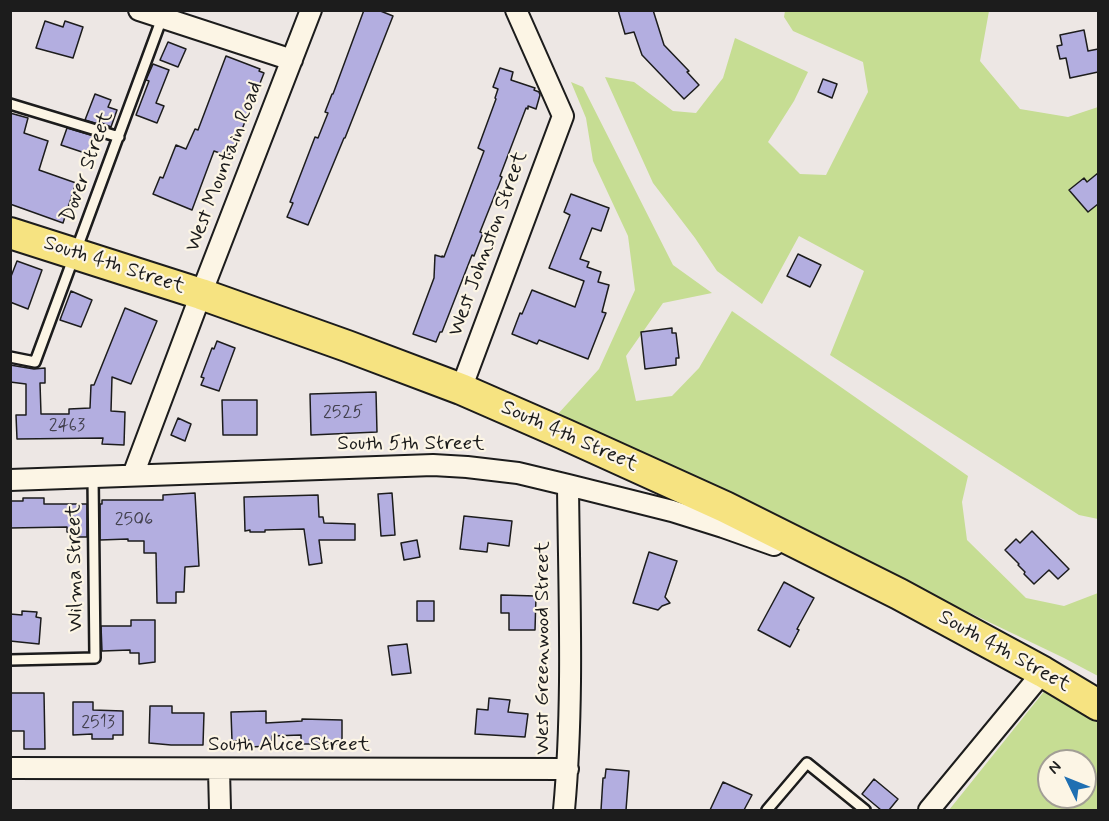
<!DOCTYPE html>
<html>
<head>
<meta charset="utf-8">
<style>
	body { margin:0 }
	#map { position:relative; width:1109px; height:821px; overflow:hidden; background:#ede7e4; font-family:Mynerve,sans-serif }
	canvas { display:block }
	.frame { position:absolute; inset:0; border:12px solid #1c1c1c; pointer-events:none }
	.north { position:absolute; left:1037px; top:749px; width:60px; height:60px; box-sizing:border-box; background:#fcf5e5; border:2px solid #a29e95; border-radius:50%; rotate:313deg; font-size:16px; font-weight:700; line-height:24px; text-align:center; color:#1c1c1c }
	.north::after { content:''; display:block; margin:auto; width:21px; height:27px; background:#1f6fb2; clip-path:polygon(50% 0,100% 100%,50% 72%,0 100%) }
</style>
</head>
<body>
<div id="map">
<canvas width="1109" height="821"></canvas>
<div class="frame"></div>
<div class="north">N</div>
</div>
<script>
const context = document.querySelector('canvas').getContext('2d');
context.lineJoin = 'round';
function paint(path, color) {
  context.fillStyle = color;
  context.fill(path, 'evenodd');
}
function strokePath(path, color, width, dash) {
  context.strokeStyle = color;
  context.lineWidth = width;
  context.lineCap = dash ? 'butt' : 'round';
  context.setLineDash(dash || []);
  context.stroke(path);
}
function label(font, color, halo, rows, align = 'center') {
  context.font = font + ' Mynerve,sans-serif';
  context.lineWidth = 4.5;
  context.setLineDash([]);
  context.textBaseline = 'middle';
  context.strokeStyle = halo;
  context.fillStyle = color;
  for (const [text, x, y, turn = 0] of rows) {
    context.save();
    context.translate(x, y);
    context.rotate((+turn || 0) * Math.PI / 180);
    context.textAlign = isNaN(turn) ? turn : align;
    if (halo) context.strokeText(text, 0, 0);
    context.fillText(text, 0, 0);
    context.restore();
  }
}
const green = new Path2D(`
	M785 11H989L980 61 1020 109 1068 117 1098 107V519L1079 515 830 355 864 271 799 236 762 304 717 271 695 238 653 183 605 77 634 82 673 111 696 113 723 78 735 38 808 72 794 101 768 142 800 174 826 175 868 92 863 62 793 31 784 17Z
	M571 82 583 87 673 265 712 293 663 303 626 356 636 401 672 396 699 368 732 311 968 476 962 502 967 540 1026 598 1064 606 1098 593V676L1064 658 557 415 599 369 635 290 628 236 593 161 586 118Z
	M1046 689 1098 723V810H949ZM1049 761H1085V797H1049Z`);
const building = new Path2D(`
	M364 10H378L393 16 345 138H344L308 225 287 217 293 203 290 202 315 137 318 138 328 113 325 112 332 94H333Z
	M618 10H653L664 45 689 71 687 72 699 85 684 99 642 55 634 32 625 34Z
	M45 21 63 27 65 21 83 27 73 58 36 48Z
	M1084 30 1088 51 1098 49V72L1070 78 1066 58 1060 59 1057 46 1062 45 1060 35Z
	M168 42 186 49 178 67 160 60Z
	M226 56 260 69 259 71 264 73 232 155 226 153 225 155 214 151 192 210 153 194 160 177 163 178 176 145 186 149 195 129 198 130Z
	M153 64 169 70 156 103 164 106 157 123 136 115 149 81 146 80Z
	M500 68 513 72 511 80 535 88 534 90 539 92 540 95 536 109 528 106V109L526 108 500 176 502 177 480 232 483 233 474 256 472 255 442 332H440L436 342 413 334 434 278 435 255 442 257V256L444 257 484 151 478 148 496 99 495 98 498 89 493 87Z
	M823 79 837 84 832 98 818 92Z
	M95 94 111 100 108 107 117 110 111 127 99 122 98 124 85 120Z
	M10 113 28 118 24 133 48 141 39 170 76 183 63 223 10 204Z
	M67 128 94 136 88 154 61 145Z
	M1098 173V204L1088 212 1069 190 1084 178 1087 182Z
	M571 194 609 208 601 231 592 228 580 259 589 262 587 267 601 272 598 282 609 285 602 312 606 313 588 359 539 340 537 344 512 334 520 313 522 314 532 290 575 307 584 281 549 268 570 215 564 212Z
	M798 254 821 265 810 287 787 276Z
	M17 261 42 270 28 309 10 302V279Z
	M71 291 92 300 81 327 60 320Z
	M125 308 157 321 131 384 112 377 111 411 125 412 124 445 102 444 103 438 17 439 16 415H26V384L10 382V365L34 369 45 368V383H40L41 414H69V409L90 408 91 385H94Z
	M672 328V333H676L679 358H676V365L645 369 641 332Z
	M217 341 235 348 219 391 201 385 204 378 201 377 212 348 214 349Z
	M376 392 377 432 311 435 310 394Z
	M222 400H257V435H223Z
	M178 418 191 424 185 441 171 435Z
	M195 493 199 566 185 567 184 592H176V603H157L156 553H144V541H128V539L100 540V504H102V500H163V495Z
	M392 493 395 535 381 536 378 494Z
	M318 495 319 517H323L324 523 355 524V540H319L322 563 309 565 304 529 265 530V532H250V530L245 531 244 497Z
	M23 498H44V504H87V537H77V532H67V527L10 528V501H23Z
	M464 516 512 521 509 546 488 543 487 552 460 549Z
	M1032 531 1069 569 1058 579 1049 570 1034 584 1024 574 1025 572 1018 565 1019 564 1005 550 1016 539 1020 543Z
	M417 540 420 557 404 560 401 543Z
	M649 552 677 561 665 597 670 603 662 606 658 610 633 603Z
	M784 582 814 598 797 629 799 630 790 647 758 630Z
	M501 595 536 596 535 630H509V613H501Z
	M417 601H434V621H417Z
	M22 611 37 612 36 617 41 618 39 644 10 641V614L22 615Z
	M131 620H155V662L139 664V653H130V650L102 651 101 626H131Z
	M407 644 411 673 392 675 388 646Z
	M10 693H44L45 749H24V731H10Z
	M489 698 510 700 508 712 528 714 525 737 475 734 477 709 488 710Z
	M73 702H93V710L123 711V735H113V739H92V734L73 735Z
	M150 706H172V713H204L203 745H171L149 743Z
	M266 711V723L302 721V719L342 720V744H301V735L272 736V746L249 747V740L232 741 231 712Z
	M606 769 629 771 626 810H601L603 778H605Z
	M874 779 898 799 889 810H881L862 794Z
	M723 782 752 795 744 810H710Z`);
const service = new Path2D(`
	M10 104 119 137
	M10 357 35 362 162 18
	M10 660 95 658 93 477
	M767 810 807 763 865 810`);
const minor = new Path2D(`
	M139 10 292 60
	M461 389 563 116 516 10
	M133 475 201 294 311 10
	M10 480 433 465 467 467 518 473 568 485 672 511 723 527 774 545
	M10 768 568 769
	M219 770 220 810
	M564 810C574 702 569 593 568 485
	M929 810 1043 672`);
const primary = new Path2D(`
	M10 233 201 294 347 346 461 389 564 434 725 507 899 594 1043 672 1098 705`);
const numberNames = [
	["2525",343,413],
	["2463",67,426],
	["2506",134,520],
	["2513",98,723]
];
const streetNames = [
	["Dover Street",88,167,-70],
	["West Mountain Road",225,167,-69],
	["West Johnston Street",489,244,-70],
	["South 4th Street",114,266,18],
	["South 4th Street",569,437,24],
	["South 5th Street",411,445],
	["Wilma Street",76,568,-91],
	["West Greenwood Street",544,648,-90],
	["South 4th Street",1004,652,29],
	["South Alice Street",289,746]
];
paint(green, '#c6dd93');
paint(building, '#b3aee0');
strokePath(building, '#1c1c1c', 1.5);
strokePath(service, '#1c1c1c', 14);
strokePath(minor, '#1c1c1c', 24);
strokePath(primary, '#1c1c1c', 34);
strokePath(service, '#fcf5e5', 9);
strokePath(minor, '#fcf5e5', 20);
strokePath(primary, '#f6e381', 30);
label('18px', '#42404d', null, numberNames);
label('21px', '#1c1c1c', '#fcf5e5', streetNames);
</script>
</body>
</html>
